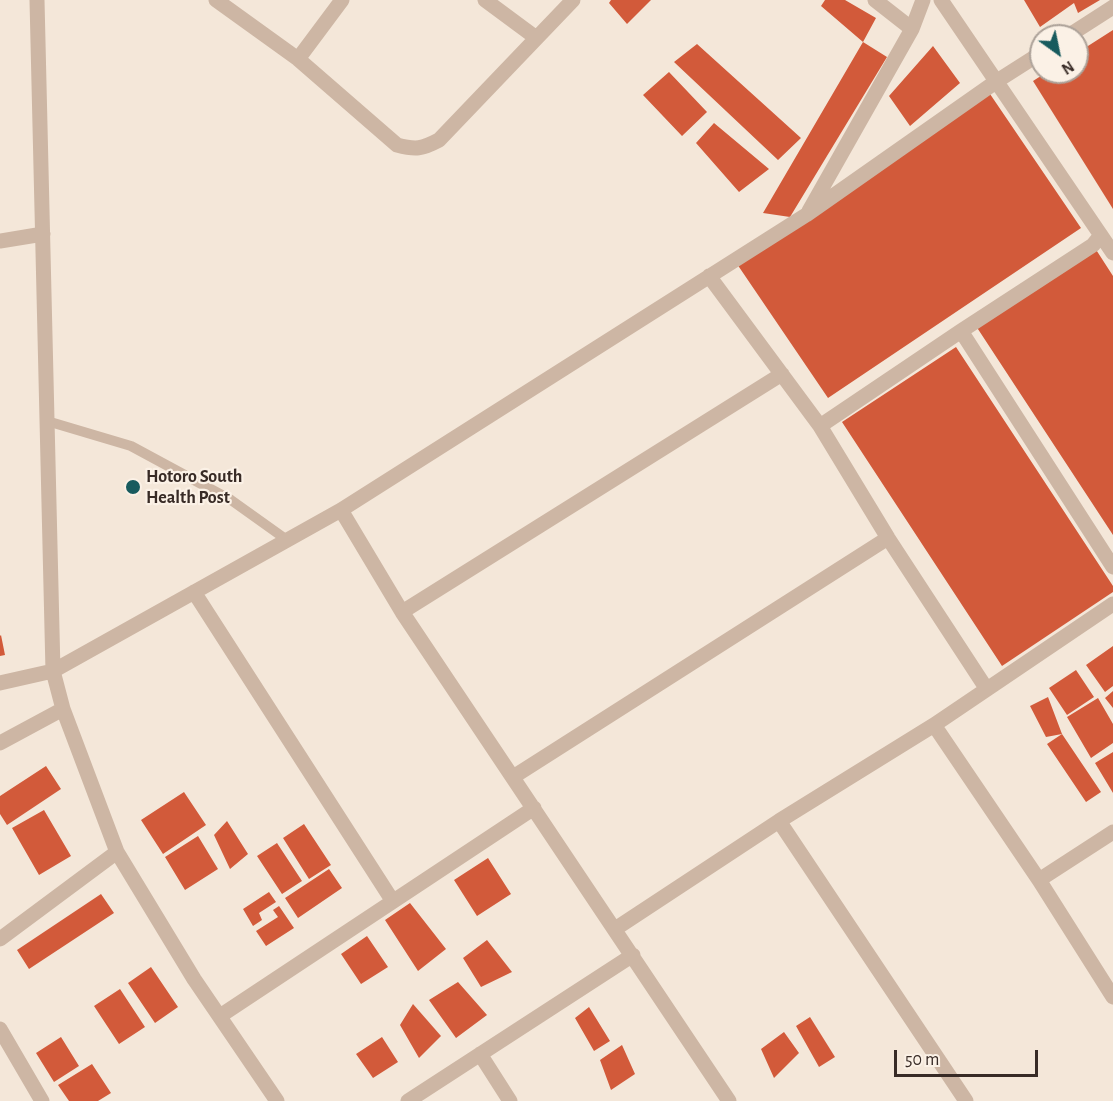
<!DOCTYPE html>
<html>
<head>
<meta charset="utf-8">
<style>
	body { margin:0 }
	#map { position:relative; width:1113px; height:1101px; overflow:hidden; background:#f4e7d9; font-family:"Alegreya Sans",sans-serif }
	canvas { display:block }
	.north { position:absolute; left:1029px; top:24px; width:60px; height:60px; box-sizing:border-box; background:#fbf1e6; border:2px solid #ada299; border-radius:50%; rotate:147deg; font-size:16px; font-weight:700; line-height:24px; text-align:center; color:#382b26 }
	.north::after { content:''; display:block; margin:auto; width:21px; height:27px; background:#185b5e; clip-path:polygon(50% 0,100% 100%,50% 72%,0 100%) }
	.scale { position:absolute; left:894px; top:1050px; width:144px; height:27px; box-sizing:border-box; border:3px solid #382b26; border-top:0; padding-left:8px; font-size:18px; line-height:21px; white-space:nowrap; color:#382b26; -webkit-text-stroke:4px #fbf1e6; paint-order:stroke }
</style>
</head>
<body>
<div id="map">
<canvas width="1113" height="1101"></canvas>
<div class="north">N</div>
<div class="scale">50 m</div>
</div>
<script>
const context = document.querySelector('canvas').getContext('2d');
context.lineJoin = 'round';
function paint(path, color) {
  context.fillStyle = color;
  context.fill(path, 'evenodd');
}
function strokePath(path, color, width, dash) {
  context.strokeStyle = color;
  context.lineWidth = width;
  context.lineCap = dash ? 'butt' : 'round';
  context.setLineDash(dash || []);
  context.stroke(path);
}
function label(font, color, halo, rows, align = 'center') {
  context.font = font + ' "Alegreya Sans",sans-serif';
  context.lineWidth = 4.5;
  context.setLineDash([]);
  context.textBaseline = 'middle';
  context.strokeStyle = halo;
  context.fillStyle = color;
  for (const [text, x, y, turn = 0] of rows) {
    context.save();
    context.translate(x, y);
    context.rotate((+turn || 0) * Math.PI / 180);
    context.textAlign = isNaN(turn) ? turn : align;
    if (halo) context.strokeText(text, 0, 0);
    context.fillText(text, 0, 0);
    context.restore();
  }
}
const building = new Path2D(`
	M611 0H651L627 24 609 3Z
	M825 0H845L876 18 863 42 887 57 790 217 763 213 863 42 821 6Z
	M1024 0H1100L1078 13 1074 3 1040 27Z
	M1113 30V209L1033 81 1047 72H1077V53Z
	M697 44 801 138 778 160 674 62Z
	M933 46 960 83 910 126 889 96Z
	M669 72 707 112 682 136 643 95Z
	M990 94 1081 228 828 398 737 264Z
	M714 123 769 169 739 192 696 143Z
	M1093 245 1113 276V535L974 323Z
	M956 347 1113 586V592L1002 666 842 422Z
	M1 635 5 655 0 656V636Z
	M1113 646V686L1105 692 1086 665Z
	M1076 670 1094 697 1067 715 1049 688Z
	M1113 691V708L1105 698Z
	M1048 697 1062 734 1101 792 1086 802 1047 744 1062 734 1046 737 1030 706Z
	M1098 698 1113 724V743L1091 758 1067 717Z
	M1113 752V793L1095 763Z
	M46 766 61 789 7 825 0 814V796Z
	M184 792 206 825 163 854 141 820Z
	M44 810 71 856 39 875 12 828Z
	M227 821 248 854 230 869 214 835Z
	M304 824 331 865 309 879 283 838Z
	M198 836 218 869 185 890 165 857Z
	M277 843 302 881 282 894 257 856Z
	M488 858 511 894 477 916 454 880Z
	M329 869 342 888 298 918 285 898Z
	M269 892 276 902 259 913 262 920 253 926 243 909Z
	M101 894 114 913 29 969 17 950Z
	M410 903 446 949 418 971 385 920Z
	M279 906 294 928 266 946 256 931 278 917 273 910Z
	M367 936 388 967 361 984 341 954Z
	M487 940 512 972 481 987 463 958Z
	M151 967 178 1007 155 1023 128 983Z
	M458 982 487 1015 456 1038 429 1000Z
	M120 989 145 1027 119 1044 94 1006Z
	M413 1004 441 1036 419 1058 400 1025Z
	M589 1007 610 1041 594 1051 575 1018Z
	M810 1017 835 1057 819 1067 796 1026Z
	M784 1032 799 1053 774 1078 761 1049Z
	M61 1037 79 1066 54 1082 36 1053Z
	M382 1037 398 1062 373 1078 356 1054Z
	M622 1045 635 1074 611 1090 600 1060Z
	M92 1064 111 1093 98 1101H69L58 1085Z`);
const lane = new Path2D(`
	M47 421 131 446 231 500 287 540`);
const street = new Path2D(`
	M37 0 53 671 63 709 117 852 194 979 277 1101
	M216 0 298 59 397 145C416 150 422 149 439 140L573 0
	M485 0 535 37
	M875 0 912 29
	M941 0 1113 253
	M1068 36 1113 7
	M298 59 342 0
	M809 211 912 29 923 0
	M0 241 43 234
	M709 276 820 426 888 538 986 688
	M961 331 1113 567
	M820 426 961 331 1093 245 1101 235
	M341 510 402 612 729 1101
	M194 592 392 900
	M402 612 782 374
	M0 683 53 671 341 510 806 215 997 81 1041 53
	M934 725 1039 880 1113 997
	M0 743 63 709
	M513 777 888 538
	M779 821 966 1101
	M1039 880 1113 832
	M615 929 779 821 934 725 1113 604
	M0 939 117 852
	M220 1016 534 808
	M0 1029 42 1101
	M480 1054 510 1101
	M408 1101 633 955`);
const markers = [
	[133,487,8,"#185b5e"]
];
const poiNames = [
	["Hotoro South",146,477],
	["Health Post",146,498]
];
paint(building, '#d25a3a');
strokePath(lane, '#cdb6a4', 10);
strokePath(street, '#cdb6a4', 15);
for (const [x, y, r, color] of markers) {
  const dot = new Path2D();
  dot.arc(x, y, r, 0, 2 * Math.PI);
  context.fillStyle = color;
  context.fill(dot);
  strokePath(dot, '#fbf1e6', 2);
}
label('bold 18px', '#382b26', '#fbf1e6', poiNames, 'left');
</script>
</body>
</html>
